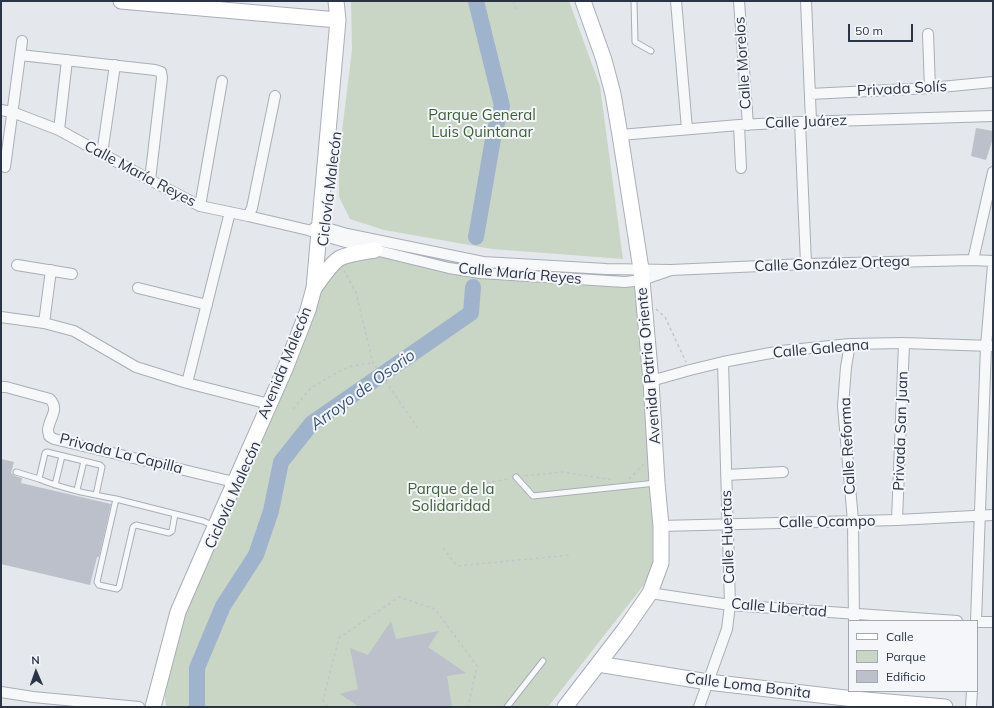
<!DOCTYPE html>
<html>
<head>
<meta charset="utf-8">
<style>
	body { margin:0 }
	#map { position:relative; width:994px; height:708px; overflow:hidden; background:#e4e7ec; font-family:Mulish,sans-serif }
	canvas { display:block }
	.frame { position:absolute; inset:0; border:2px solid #2b3445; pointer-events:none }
	.legend { position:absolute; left:848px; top:620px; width:130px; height:72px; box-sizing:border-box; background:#f4f6f9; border:1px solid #a4a8b1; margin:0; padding:5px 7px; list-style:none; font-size:12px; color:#2b3445 }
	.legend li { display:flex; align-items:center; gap:8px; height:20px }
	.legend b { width:20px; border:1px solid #a4a8b1 }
	.north { position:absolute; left:16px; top:652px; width:40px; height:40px; -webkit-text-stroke:3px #f4f6f9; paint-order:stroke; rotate:358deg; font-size:11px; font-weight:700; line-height:16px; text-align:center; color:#2b3445 }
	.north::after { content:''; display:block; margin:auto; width:14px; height:18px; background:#2b3445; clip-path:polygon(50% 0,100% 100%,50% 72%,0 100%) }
	.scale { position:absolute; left:848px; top:24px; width:65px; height:18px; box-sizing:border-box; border:2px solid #2b3445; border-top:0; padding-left:5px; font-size:12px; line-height:14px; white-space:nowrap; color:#2b3445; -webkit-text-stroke:3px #f4f6f9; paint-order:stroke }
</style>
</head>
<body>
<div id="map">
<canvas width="994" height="708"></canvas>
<div class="frame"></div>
<ul class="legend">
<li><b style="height:5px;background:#fff"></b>Calle</li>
<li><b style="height:11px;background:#c9d6c5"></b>Parque</li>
<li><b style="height:11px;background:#bbc0ca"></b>Edificio</li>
</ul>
<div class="north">N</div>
<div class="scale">50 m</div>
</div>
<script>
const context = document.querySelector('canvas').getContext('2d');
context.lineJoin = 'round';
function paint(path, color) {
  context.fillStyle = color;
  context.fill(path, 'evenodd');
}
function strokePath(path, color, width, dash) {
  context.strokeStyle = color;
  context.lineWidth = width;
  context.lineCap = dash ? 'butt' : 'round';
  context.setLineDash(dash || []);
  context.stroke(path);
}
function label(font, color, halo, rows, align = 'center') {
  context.font = font + ' Mulish,sans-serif';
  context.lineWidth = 4;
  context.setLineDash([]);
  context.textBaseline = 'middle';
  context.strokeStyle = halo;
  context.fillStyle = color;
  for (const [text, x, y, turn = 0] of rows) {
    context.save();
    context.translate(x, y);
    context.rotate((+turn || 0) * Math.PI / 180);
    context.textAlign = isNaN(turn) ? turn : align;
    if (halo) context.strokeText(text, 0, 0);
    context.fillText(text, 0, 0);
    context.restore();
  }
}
const green = new Path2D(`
	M351 1H569L600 86 623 259 492 249 384 230 350 219 339 197V156L352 50Z
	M369 248 642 280 661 563 548 707H166L165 696 174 629 314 288 339 259Z`);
const river = new Path2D(`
	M476 1 502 106 494 133 476 237
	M197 707V668L223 606 256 555 271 511 281 462 312 423 471 313 473 287`);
const building = new Path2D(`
	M976 128 993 131V138L986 160 971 156Z
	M1 459 14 462 11 473 15 476 22 478 21 483 111 504 99 557H97L90 585 1 564Z
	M391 621 396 639 439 631 428 647 466 673 447 676 452 707H359L340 694 358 689 350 648 368 655Z`);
const path = new Path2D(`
	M513 1 516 10
	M344 270 356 293 373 363 419 430
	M656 309 665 317 686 362
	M293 409 304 396 312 387 338 372 352 366 372 363
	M525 476 563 472 614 480
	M629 479 645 463
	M451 489 509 479
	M443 548 457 566 571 555
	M328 707 323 700 339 638 399 597 435 609 477 666 468 707`);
const lane = new Path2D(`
	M634 1 635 42 651 51
	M16 472 39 479
	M516 477 533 496 656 483
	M55 485 62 456
	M77 490 84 461
	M96 495 102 467 100 465 47 452 45 453 39 479C63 489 90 494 116 499
	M175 514 172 531 169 533 136 525 133 527 119 587 117 589 99 585 97 582 116 499 203 521 214 526
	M507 707 543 661`);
const street = new Path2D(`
	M676 1 687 129
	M739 1 748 125
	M806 1 811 121
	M928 34 930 88
	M20 55 155 70 161 72 162 78 150 180
	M810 94 930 88 993 82
	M1 110 12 112 59 130 150 180 200 206 248 216 308 230 338 240 375 250 449 268 480 273 625 282 642 280 671 270
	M800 122 806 264
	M739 125 741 168
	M59 130 67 60
	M620 135 739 125 800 122 993 116
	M102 154 115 65
	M5 167 22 41
	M200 206 222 81
	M248 216 252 208 275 96
	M314 228 320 226 347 234 483 262 606 269 671 270 806 264 973 260 993 261
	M973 260 993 172
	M17 265 72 274
	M138 288 207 305
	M1 317 44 323 74 331 136 367 187 383 269 404
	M44 323 51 270
	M850 344 846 367 843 406 853 521 854 621
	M651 381 690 370 723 362 781 351 850 344 904 343 991 346
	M187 383 230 212
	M1 387H6L50 399C60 410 49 418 48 430 48 432 49 434 49 436L54 439 234 482
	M726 475 783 472
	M897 520 904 343
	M661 526 897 520 993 515
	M650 593 730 605 957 621
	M976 621 986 346 993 265
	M977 622H993
	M854 691 855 707
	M1 692 33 697 139 707
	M699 707 727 629 730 605 723 362
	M971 707 972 691`);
const secondary = new Path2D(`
	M121 1 338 20
	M315 287C321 279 331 263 340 258 351 253 363 252 375 250
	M598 664 708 682 854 699 945 707
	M153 707 178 612 215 527 285 369 308 310 314 288 338 20 336 1
	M565 707 625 629 650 593 661 563V526L657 483 651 381 641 269 620 135 613 94 604 60 583 1`);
const streetNames = [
	["Calle Morelos",743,63,-94],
	["Privada Solís",902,89,-3],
	["Calle Juárez",806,122,-2],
	["Calle María Reyes",140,174,28],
	["Ciclovía Malecón",330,189,-83],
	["Calle González Ortega",832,264,-2],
	["Calle María Reyes",520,274,5],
	["Calle Galeana",821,349,-5],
	["Avenida Malecón",285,363,-68],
	["Avenida Patria Oriente",649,366,-95],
	["Privada San Juan",901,431,-88],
	["Calle Reforma",848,446,-93],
	["Privada La Capilla",121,454,14],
	["Ciclovía Malecón",233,495,-66],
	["Calle Ocampo",827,522,-1],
	["Calle Huertas",728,537,-92],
	["Calle Libertad",779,608,5],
	["Calle Loma Bonita",748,686,7]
];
const parkNames = [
	["Parque General",482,115],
	["Luis Quintanar",482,132],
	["Parque de la",451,489],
	["Solidaridad",451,506]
];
const waterNames = [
	["Arroyo de Osorio",363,390,-36]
];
paint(green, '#c9d6c5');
strokePath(river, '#9fb4cc', 16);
paint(building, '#bbc0ca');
strokePath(lane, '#a9aeb7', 7);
strokePath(street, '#a9aeb7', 12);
strokePath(secondary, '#a9aeb7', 17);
strokePath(path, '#c2c5cb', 1.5, [3, 3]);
strokePath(lane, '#f7f8fa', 5);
strokePath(street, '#f7f8fa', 10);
strokePath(secondary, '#fff', 15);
label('15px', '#2b3445', '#f4f6f9', streetNames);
label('15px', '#3f6138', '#f4f6f9', parkNames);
label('italic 16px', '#34527a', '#f4f6f9', waterNames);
</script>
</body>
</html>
